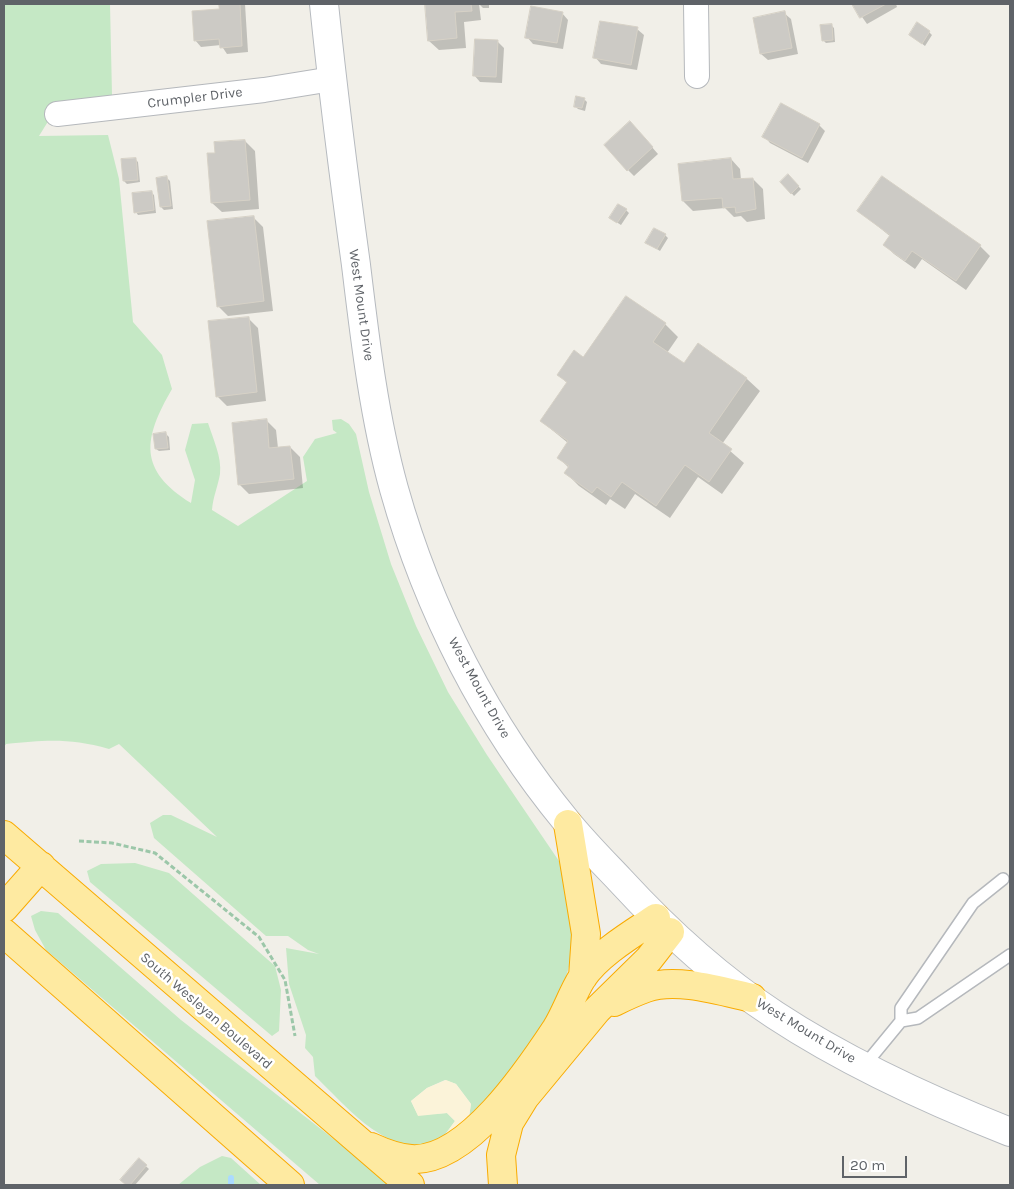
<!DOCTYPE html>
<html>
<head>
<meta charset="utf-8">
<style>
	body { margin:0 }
	#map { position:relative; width:1014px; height:1189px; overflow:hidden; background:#f1efe8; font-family:Karla,sans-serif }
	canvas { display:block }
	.frame { position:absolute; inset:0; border:5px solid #5f6368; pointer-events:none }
	.scale { position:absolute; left:842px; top:1156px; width:65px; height:22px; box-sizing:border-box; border:2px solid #5f6368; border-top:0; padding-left:6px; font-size:15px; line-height:18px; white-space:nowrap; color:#5f6368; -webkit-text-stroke:4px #fff; paint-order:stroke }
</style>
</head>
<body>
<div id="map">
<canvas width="1014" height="1189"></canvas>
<div class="frame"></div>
<div class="scale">20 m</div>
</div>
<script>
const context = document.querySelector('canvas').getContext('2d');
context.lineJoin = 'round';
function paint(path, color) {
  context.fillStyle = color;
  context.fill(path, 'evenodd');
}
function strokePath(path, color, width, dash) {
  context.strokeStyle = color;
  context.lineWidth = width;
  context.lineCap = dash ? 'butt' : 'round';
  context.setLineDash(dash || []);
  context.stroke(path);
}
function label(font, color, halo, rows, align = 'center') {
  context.font = font + ' Karla,sans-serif';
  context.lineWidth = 5;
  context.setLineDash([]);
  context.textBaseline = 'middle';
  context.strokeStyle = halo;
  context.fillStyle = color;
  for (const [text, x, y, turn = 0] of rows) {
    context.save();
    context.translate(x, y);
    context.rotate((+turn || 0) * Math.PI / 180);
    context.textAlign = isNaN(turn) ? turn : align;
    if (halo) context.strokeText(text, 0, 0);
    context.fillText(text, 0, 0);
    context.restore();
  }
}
const green = new Path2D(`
	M4 4H110L112 95 57 107 39 136 108 135 119 179 133 322 162 355 172 389C143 439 138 470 191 503L195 480 185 450 192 424 208 423C213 439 222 457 220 474 218 486 213 497 212 510L238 526 307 481 303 457 315 439 337 433 333 430 332 420 341 419 349 424 356 434 369 492 391 564 416 626 448 692 487 755 561 864 574 930 571 960 559 1000 541 1037 468 1123 471 1104 456 1084 445 1080 427 1088 411 1101 418 1115 447 1113 455 1121 436 1147C383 1153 349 1109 315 1076L313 1057 305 1048 306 1035 289 984 286 948 319 954 308 950 288 936H266L154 838 150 823 163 815H171L217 837 119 744 109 749C70 738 46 740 6 744L4 747Z
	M135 863 169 873 275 966 281 990 279 1031 272 1036 90 882 87 871 101 864Z
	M41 911 58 913 181 1020 353 1154 389 1185H320L46 950 35 930 31 916Z
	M222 1156 231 1158 261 1185H178L200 1167Z`);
const sand = new Path2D(`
	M446 1080 456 1084 471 1104 468 1123 436 1147 455 1121 447 1113 418 1116 411 1101 427 1088Z`);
const shadow = new Path2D(`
	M220 4H245L248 52 227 54 221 45 201 47 195 40 220 10Z
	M426 4H489V8H483L479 4 481 20 464 22 466 48 439 50 429 41Z
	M853 4H896L897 7 867 24Z
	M562 13 568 20 563 49 533 44 527 37Z
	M784 13 791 19 798 54 768 60 761 54Z
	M831 25 834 28 835 42 826 43 823 40Z
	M637 29 644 35 637 70 601 64 595 57Z
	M929 32 932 35 925 46 913 37Z
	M498 42 504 48 502 83 480 82 474 75Z
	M584 99 587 102 585 111 578 109 575 106Z
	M819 125 825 131 808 163 770 143 764 136Z
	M636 129 658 154 634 176 628 170Z
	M245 141 255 151 259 209 222 212 212 203 216 154Z
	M135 159 138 162 140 182 127 184 124 181Z
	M731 159 740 169 741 180 753 179 763 189 765 219 747 222 741 216 734 217 725 208 693 211 683 201 680 165Z
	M788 176 801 189 794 196 782 182Z
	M167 178 170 181 173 209 164 210 161 207 158 179Z
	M882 178 980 246 990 256 966 290 922 259 915 269 894 254 885 245 891 237 859 211Z
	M151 192 154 195 156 213 138 215 136 212Z
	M626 210 629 213 621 225 613 220Z
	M253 217 263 227 273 311 228 316 218 306Z
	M665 235 668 238 660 251 650 245Z
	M627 297 665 324 678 337 667 353 684 365 698 345 747 379 760 391 722 444 744 463 722 494 698 477 670 518 635 494 625 509 610 499 606 505 579 486 566 473 569 468 559 458 568 443 541 421 567 383 559 375 584 358Z
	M248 318 258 328 266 401 227 406 217 396Z
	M266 420 276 430 278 448 290 447 300 457 303 488 249 494 239 484Z
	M166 434 169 437 170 450 159 451 156 449Z
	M139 1160 149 1169 135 1185H128L122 1180Z`);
const stream = new Path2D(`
	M231 1185V1178`);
const building = new Path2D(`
	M219 4H240L242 46 220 48 219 39 194 41 192 11 219 9Z
	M425 4H471L472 11 455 12 457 38 428 41Z
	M852 4H886L860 18Z
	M531 6 563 12 557 43 525 38Z
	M785 11 792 48 760 54 753 18Z
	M600 21 638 27 631 65 593 58Z
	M917 22 930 31 922 44 909 35Z
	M832 24 833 40 822 41 820 25Z
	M475 39 498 40 496 77 473 76Z
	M576 96 585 98 582 108 574 107Z
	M781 103 820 124 802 158 762 137Z
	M630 121 653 147 627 171 604 145Z
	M245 140 250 200 211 203 207 153H215L214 142Z
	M136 158 138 180 123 181 121 159Z
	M731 158 733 179 753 178 756 209 736 213 735 207 723 208 722 198 682 201 678 164Z
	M788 174 799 186 791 194 780 182Z
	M167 176 171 206 160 207 156 178Z
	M882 176 981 245 956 281 912 251 905 261 883 245 890 235 857 211Z
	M152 191 154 210 134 213 132 193Z
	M618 204 627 209 617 223 609 218Z
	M254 216 264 301 217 307 207 221Z
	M654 228 666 234 657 249 645 243Z
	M626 296 666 323 653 342 684 363 698 343 747 378 709 433 732 449 709 482 685 465 656 506 622 482 611 497 597 487 592 493 564 473 569 466 557 458 568 441 540 421 567 382 557 375 574 350 583 357Z
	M249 317 257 392 216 397 208 321Z
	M267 419 269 448 290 446 294 479 238 485 232 423Z
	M166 432 168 448 155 449 153 434Z
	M139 1158 147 1165 130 1185H126L120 1180Z`);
const path = new Path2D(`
	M79 841 112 843 155 853 259 937 285 980 295 1036`);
const service = new Path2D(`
	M901 1021 918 1018 1010 955
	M864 1066 901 1021V1008L973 903 1003 879`);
const minor = new Path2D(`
	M696 4 697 76
	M57 114 264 90 332 79`);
const secondary = new Path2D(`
	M324 4C333 91 344 178 356 265 365 340 374 417 394 489 428 610 487 725 567 822 583 842 602 861 620 880 666 930 717 977 775 1015 848 1063 929 1100 1010 1132`);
const trunk = new Path2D(`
	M568 824 586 934 583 977
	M4 835 410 1185
	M4 908 41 866
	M4 933 290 1185
	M614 1002C624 997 635 992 646 988 676 977 721 991 752 998
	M371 1147C384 1153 397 1158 411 1159 467 1163 529 1070 556 1029 566 1013 572 994 582 978 598 954 632 934 656 918
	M503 1185 501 1155 509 1123 525 1097 597 1010 649 959 670 932`);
const streetNames = [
	["Crumpler Drive",195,98,-7],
	["West Mount Drive",361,305,82],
	["West Mount Drive",479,688,61],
	["South Wesleyan Boulevard",206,1011,41],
	["West Mount Drive",806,1031,31]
];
paint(green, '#c5e8c5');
paint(sand, '#fbf3d9');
paint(shadow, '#0003');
strokePath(stream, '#aadaff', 6);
paint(building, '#cccac5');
strokePath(building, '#d6d1c6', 1);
strokePath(service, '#b5b8bc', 14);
strokePath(minor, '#b5b8bc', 26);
strokePath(secondary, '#b6babf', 30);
strokePath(trunk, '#f9ab00', 30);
strokePath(path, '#9cc7a9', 3, [5, 2.5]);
strokePath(service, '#fff', 11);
strokePath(minor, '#fff', 24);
strokePath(secondary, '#fff', 28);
strokePath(trunk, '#feeaa1', 28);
label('14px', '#5f6368', '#fff', streetNames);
</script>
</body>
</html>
